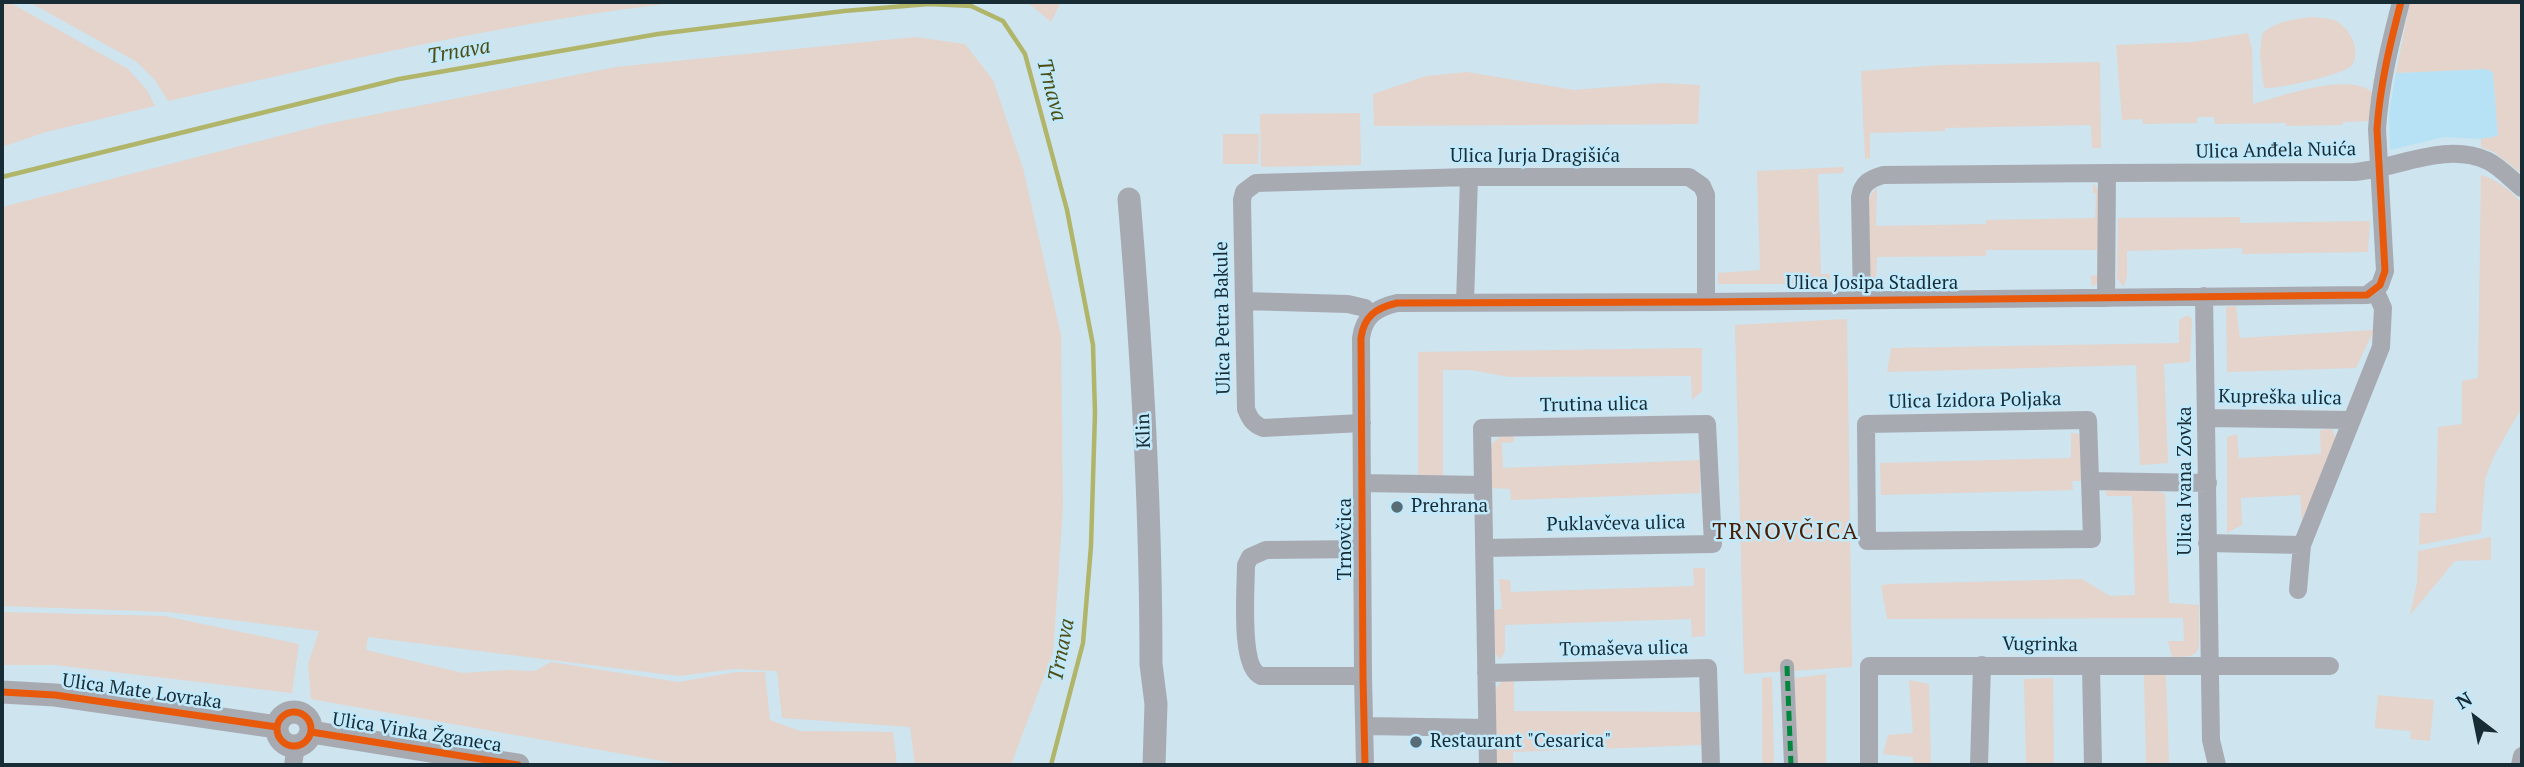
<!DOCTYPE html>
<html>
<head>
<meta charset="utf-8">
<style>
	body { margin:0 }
	#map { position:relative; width:2524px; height:767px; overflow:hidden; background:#cee4ef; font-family:"PT Serif",serif }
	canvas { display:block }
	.frame { position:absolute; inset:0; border:4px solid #182c35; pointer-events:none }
	.north { position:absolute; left:2440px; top:683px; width:70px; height:70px; -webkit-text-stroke:5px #c1e9fc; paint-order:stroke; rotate:328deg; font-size:19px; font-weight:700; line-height:28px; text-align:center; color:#182c35 }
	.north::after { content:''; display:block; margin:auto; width:24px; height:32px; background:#182c35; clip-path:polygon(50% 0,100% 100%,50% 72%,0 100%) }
</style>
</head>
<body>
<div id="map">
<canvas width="2524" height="767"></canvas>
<div class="frame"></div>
<div class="north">N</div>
</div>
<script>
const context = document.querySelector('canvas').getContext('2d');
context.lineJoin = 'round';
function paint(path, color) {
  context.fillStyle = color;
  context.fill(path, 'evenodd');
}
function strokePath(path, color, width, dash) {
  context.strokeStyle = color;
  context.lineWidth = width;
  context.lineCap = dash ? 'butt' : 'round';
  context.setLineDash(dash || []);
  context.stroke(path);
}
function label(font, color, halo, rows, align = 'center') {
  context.font = font + ' "PT Serif",serif';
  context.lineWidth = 5;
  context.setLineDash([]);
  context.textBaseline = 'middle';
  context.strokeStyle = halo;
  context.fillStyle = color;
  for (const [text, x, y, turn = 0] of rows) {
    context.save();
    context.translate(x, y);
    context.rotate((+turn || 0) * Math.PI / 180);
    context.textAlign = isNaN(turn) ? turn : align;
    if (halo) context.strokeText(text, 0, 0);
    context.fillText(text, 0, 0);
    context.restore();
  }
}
const built = new Path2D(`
	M2485 69 2493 72 2498 136 2481 139 2444 137 2390 150 2389 113 2396 73Z`);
const green = new Path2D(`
	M2 2H9L128 69 147 90 155 106 46 132 2 147Z
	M29 2H684C510 21 338 62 168 101L155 80 137 62Z
	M1027 2H1061L1051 22Z
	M2410 2H2522V174L2494 152 2481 147V139L2498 136 2493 72 2485 69 2396 73Z
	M2312 17C2319 18 2327 18 2334 20 2349 26 2362 50 2352 65 2344 75 2277 89 2264 88L2260 55 2262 34C2275 21 2295 19 2312 17Z
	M2248 33 2252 49 2253 104C2282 96 2347 72 2372 92V121L2343 122 2342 125 2286 126V123L2215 124 2214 117H2197V123L2143 124 2142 119 2122 120 2116 45 2193 42Z
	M915 37 965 44 993 80 1023 168 1061 335 1063 508 1053 653 1011 765H915L910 727 782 718 777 671 734 669 679 676 368 637 366 650 463 673 507 670 535 671 551 662 678 682 737 672H765L770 720 800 731 893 732 897 765H711L674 763 311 699 308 664 319 631 169 612 2 606V207L326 124 616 67Z
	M2100 62 2101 148H2092L2091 125 1945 128V131L1870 133V158L1865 159 1861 71 1942 65Z
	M1467 72 1574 90 1661 83 1700 85 1698 124 1374 126 1373 94 1426 76Z
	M1360 113 1361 165 1261 167 1260 114Z
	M1223 134H1259L1258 164H1223Z
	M1844 167 1843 173 1818 174 1821 274H1830V284H1718V273L1760 270 1757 171Z
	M2481 175C2498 180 2509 190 2522 203V412H2519L2494 456 2485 479 2481 533 2419 545 2420 513H2436L2438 427 2462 424V381L2478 378Z
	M2093 183 2101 193 2100 281 2092 287 2091 276 2097 275V250H1986V256L1877 257 1876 282H1883V289L1872 285 1869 278V198L1877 187 1876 226 1986 224V220L2095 218 2096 194 2093 193Z
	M2240 217V223L2370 221 2368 252 2242 254V248L2127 251V276L2124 287 2117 279 2118 218Z
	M2236 306 2240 338 2374 330 2356 368 2227 372 2226 307Z
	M2188 315 2192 319 2190 362 2164 364 2168 463 2140 465 2136 365 1887 372 1891 348 2179 343V320Z
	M1847 319 1852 667 1744 674 1735 325Z
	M1692 348H1702V391L1692 400 1691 376 1509 377 1471 370H1443V476L1418 477V352Z
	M2332 429 2336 438 2302 522 2300 495 2241 498 2242 525 2227 533V437L2237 434 2239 458 2321 454 2320 430Z
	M1513 432 1514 442 1502 443 1503 468 1701 460 1700 493 1511 500 1510 489 1490 488C1489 460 1480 441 1513 432Z
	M2071 433 2079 434 2083 481H2072L2073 490 1881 495 1880 463 2071 458Z
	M2145 487 2165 494 2169 603 2199 605V647C2196 659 2182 656 2172 657L2168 641H2184L2183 618 1887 619 1881 585 1890 584 2082 579 2110 596 2135 595 2132 496H2107L2105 491Z
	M2491 537V560L2455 561 2410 615 2417 582 2418 551Z
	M1693 568H1705V636L1692 637 1691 619 1505 625V651L1500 660 1494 651 1492 610 1502 609 1499 579 1510 580 1511 592 1694 586Z
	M2 612 164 616 299 644 292 693 55 665H2Z
	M2166 673 2169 765H2146L2144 675Z
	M1826 674V765H1797L1795 678Z
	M1772 677 1774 765H1762V678Z
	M1514 678V711L1703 712V745L1513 752V765H1493V692L1501 682Z
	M2053 678 2054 765H2026L2024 679Z
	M1909 680 1929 684 1931 765H1913V757L1883 754 1888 735 1913 733Z
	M2378 695 2434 700 2430 741 2410 739 2411 731 2375 728Z`);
const stream = new Path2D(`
	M2 177 399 79 658 34 844 11 929 4 971 6 1003 21 1025 54 1067 210 1093 345 1095 413 1091 546 1083 643 1051 765`);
const pedestrian = new Path2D(`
	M1787 666 1791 765`);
const minor = new Path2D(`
	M2204 296 2211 740 2217 765
	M2106 298 2107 173 2354 172C2397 169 2445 141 2488 161 2500 167 2511 179 2522 188
	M1862 300 1860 197C1862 183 1870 179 1883 175L2107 173
	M1244 301 1348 304 1365 308 1370 314
	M1465 303 1469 177
	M2208 418 2351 420
	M2088 420 2092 539 1867 541 1866 424Z
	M1362 423 1263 428C1253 424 1250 419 1246 409L1242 200 1244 192 1256 183 1469 177H1689L1702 186 1706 195V302
	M2090 481 2208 483
	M1362 483 1483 485
	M2207 543 2302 545
	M1484 548 1713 544 1707 424 1482 428 1488 765
	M1362 549 1266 550 1250 557 1246 565C1246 588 1239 668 1261 676H1363
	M2298 590 2302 545 2381 347 2383 308 2375 290
	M2091 667 2093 765
	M1486 673 1708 668 1711 765
	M1365 726 1487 728
	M293 765 296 746
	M1365 765 1363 676 1361 338C1364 316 1376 308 1397 303L1706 302 2367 295 2380 285 2385 271 2377 129C2380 85 2390 44 2401 2
	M1869 765V666H2330
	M1979 765 1982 665
	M2520 765 2522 756`);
const tertiary = new Path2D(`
	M1129 199C1142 354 1151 509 1151 664L1156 704 1154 765
	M2 692 55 695 277 727
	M277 729a17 17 0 1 1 34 0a17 17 0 1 1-34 0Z
	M311 732 518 765`);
const quiet = new Path2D(`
	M1787 666 1791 765`);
const cycleway = new Path2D(`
	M2 692 55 695 277 727
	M277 729a17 17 0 1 1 34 0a17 17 0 1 1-34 0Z
	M311 732 518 765
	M1365 765 1363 676 1361 338C1364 316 1376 308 1397 303L1706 302 2367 295 2380 285 2385 271 2377 129C2380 85 2390 44 2401 2`);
const markers = [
	[1397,507,7,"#586c76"],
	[1416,742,7,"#586c76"]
];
const streetNames = [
	["Ulica Anđela Nuića",2276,151,-1],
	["Ulica Jurja Dragišića",1535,157],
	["Ulica Josipa Stadlera",1872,284],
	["Ulica Petra Bakule",1223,318,-91],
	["Kupreška ulica",2280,398,1],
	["Ulica Izidora Poljaka",1975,401,-1],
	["Trutina ulica",1594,405,-1],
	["Klin",1144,431,-92],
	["Ulica Ivana Zovka",2186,481,-90],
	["Puklavčeva ulica",1616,524,-1],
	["Trnovčica",1346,539,-90],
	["Vugrinka",2040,645,1],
	["Tomaševa ulica",1624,649,-1],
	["Ulica Mate Lovraka",142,692,8],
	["Ulica Vinka Žganeca",417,733,9]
];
const poiNames = [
	["Prehrana",1411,507],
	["Restaurant \"Cesarica\"",1430,742]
];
const waterNames = [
	["Trnava",459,52,-10],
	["Trnava",1051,90,75],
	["Trnava",1062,650,-79]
];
const quarterNames = [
	["TRNOVČICA",1786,532]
];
paint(built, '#b7e2f6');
paint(green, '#e4d4cb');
strokePath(stream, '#b0b56a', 4.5);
strokePath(pedestrian, '#a8aab2', 14);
strokePath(minor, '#a8aab2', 18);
strokePath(tertiary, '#a8aab2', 23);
strokePath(quiet, '#00873e', 5, [10, 5]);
strokePath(cycleway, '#e8590c', 7);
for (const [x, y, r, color] of markers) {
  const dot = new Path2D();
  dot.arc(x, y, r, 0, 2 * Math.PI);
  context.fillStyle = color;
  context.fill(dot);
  strokePath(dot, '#c1e9fc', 2.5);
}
label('19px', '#182c35', '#c1e9fc', streetNames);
label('19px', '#182c35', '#c1e9fc', poiNames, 'left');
label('italic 21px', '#4d4c11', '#c1e9fc', waterNames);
context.letterSpacing = '2px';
label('23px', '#4a1c00', '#c1e9fc', quarterNames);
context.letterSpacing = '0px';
</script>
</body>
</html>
